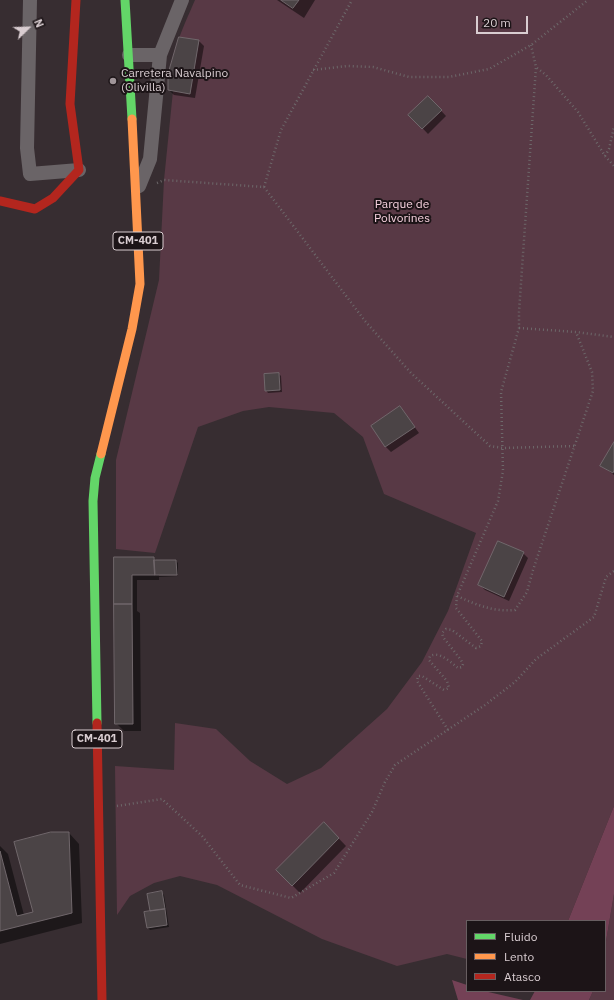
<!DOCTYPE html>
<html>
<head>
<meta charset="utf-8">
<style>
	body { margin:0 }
	#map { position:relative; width:614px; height:1000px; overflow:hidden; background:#372d31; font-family:"IBM Plex Sans",sans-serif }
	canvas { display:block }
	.legend { position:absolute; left:466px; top:920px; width:140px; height:72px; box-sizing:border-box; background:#1c1417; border:1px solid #685e61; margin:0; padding:5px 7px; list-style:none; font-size:12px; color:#d9cdd1 }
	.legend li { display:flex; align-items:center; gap:8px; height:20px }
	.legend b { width:20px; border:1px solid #685e61 }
	.north { position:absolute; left:8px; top:8px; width:40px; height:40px; -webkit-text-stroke:3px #1c1417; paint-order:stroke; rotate:67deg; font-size:11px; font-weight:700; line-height:16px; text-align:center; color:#d9cdd1 }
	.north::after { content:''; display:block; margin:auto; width:14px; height:18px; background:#d9cdd1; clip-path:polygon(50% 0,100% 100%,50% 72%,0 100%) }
	.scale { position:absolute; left:476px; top:16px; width:52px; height:18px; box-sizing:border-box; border:2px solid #d9cdd1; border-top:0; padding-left:5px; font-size:12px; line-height:14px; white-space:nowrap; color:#d9cdd1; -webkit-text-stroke:3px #1c1417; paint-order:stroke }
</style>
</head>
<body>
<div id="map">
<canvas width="614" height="1000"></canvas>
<ul class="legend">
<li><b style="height:5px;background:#63d668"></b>Fluido</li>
<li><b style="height:5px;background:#ff974d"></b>Lento</li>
<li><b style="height:5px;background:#b3261e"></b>Atasco</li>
</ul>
<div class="north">N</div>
<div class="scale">20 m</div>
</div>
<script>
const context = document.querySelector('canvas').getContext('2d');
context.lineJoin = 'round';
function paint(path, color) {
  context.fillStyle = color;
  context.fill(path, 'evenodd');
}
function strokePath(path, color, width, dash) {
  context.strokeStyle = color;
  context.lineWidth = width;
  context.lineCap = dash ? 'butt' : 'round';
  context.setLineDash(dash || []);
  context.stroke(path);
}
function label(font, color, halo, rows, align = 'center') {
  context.font = font + ' "IBM Plex Sans",sans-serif';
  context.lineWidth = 4;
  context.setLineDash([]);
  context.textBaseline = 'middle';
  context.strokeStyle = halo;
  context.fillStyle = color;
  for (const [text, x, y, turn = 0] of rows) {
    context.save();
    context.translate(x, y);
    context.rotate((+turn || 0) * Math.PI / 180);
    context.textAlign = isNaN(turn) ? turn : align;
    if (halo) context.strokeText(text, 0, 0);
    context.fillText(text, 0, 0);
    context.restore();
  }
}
const green = new Path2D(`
	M195 0H614V806L568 921H467V959L447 954 397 966 322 939 217 885 180 876 154 883 130 896 117 915 115 766 174 770 175 723 216 729 250 761 287 784 321 768 387 709 422 662 448 611 476 533 384 494 363 437 334 413 269 407 243 411 198 427 155 553 116 549V460L159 280 164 180 173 91 168 90C169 57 182 30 195 0Z
	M614 894V1000H589L593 991H605V947Z`);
const water = new Path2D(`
	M614 806V894L605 947V921H568Z
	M452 980 467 985V991H484L523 1000H458Z
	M535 991H593L589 1000H530Z`);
const shadow = new Path2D(`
	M277 0H315L304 18Z
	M199 41 204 46 195 98 174 95 169 90Z
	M428 97 446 116 428 134 410 115Z
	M279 374 281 376 282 392 268 393 266 390Z
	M400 407 419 433 391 452 385 446Z
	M614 444V475L602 466Z
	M523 553 528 558 509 601 485 590 480 585Z
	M115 558H154L157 561H176L178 563V574H159V576L179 577H159V580H137V611L140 613 141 731H124L116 723Z
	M324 823 346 846 300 893 277 870Z
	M69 833 79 844 82 923 0 944V846L8 854 24 915 34 912Z
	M161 892 164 895 169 927 150 930 148 928 151 912 148 895Z`);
const building = new Path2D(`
	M281 0H299L293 8Z
	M179 37 199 40 190 94 168 90V74Z
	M428 96 442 110 422 129 408 115Z
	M279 373 280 390 265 391 264 374Z
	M400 406 415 427 385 447 371 426Z
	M614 442V470L613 473 600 466Z
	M498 541 524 552 504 597 478 585Z
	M114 557H154L155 575H132V604H114Z
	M154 560H176L177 575H155Z
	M114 604H132L133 724H115Z
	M324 822 339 838 292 886 276 870Z
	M51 832H69L72 913 0 931V851L17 916 33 912 14 842Z
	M162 891 165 909 150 911 147 894Z
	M165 909 167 925 147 928 144 912Z`);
const path = new Path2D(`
	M537 68 546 75 578 112 605 156 614 166
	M313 70 347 66 373 67 409 77H449L489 69 531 45 588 0
	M605 156 609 149 614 127
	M157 183 164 180 264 187 281 130 352 0
	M264 187 365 321 411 373 490 446 503 448 575 446
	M519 328 576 332 614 337
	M457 596C477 605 493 612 515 610L527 592 533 570 593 391 592 372 576 332
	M448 730 417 681 418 676H422L444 690 449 688 447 681 429 660 430 656C440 651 450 662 458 668L462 667 463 664 461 660 443 637 442 633 446 629 452 630 476 648 481 646 482 641 456 608 457 596 498 501 503 471 501 392 519 328V312L536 67 531 45
	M117 806 162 799 202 836 240 885 291 898 334 873 372 812 385 782 395 765 485 705 515 682 536 659 594 617 606 577 614 571`);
const street = new Path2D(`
	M30 0 27 148 30 174 79 170
	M129 55H160
	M139 186 150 159 160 55 182 0`);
const fast = new Path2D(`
	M125 0 132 119
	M97 723 93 501 95 478 101 454`);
const slow = new Path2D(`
	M101 454 132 329 140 284 132 119`);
const jam = new Path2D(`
	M0 201 35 209 53 198 79 170 70 104 76 0
	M97 723 102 1000`);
const markers = [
	[113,81,4,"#a09599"]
];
const shields = [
	[138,241,50],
	[97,739,50]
];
const shieldNames = [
	["CM-401",138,241],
	["CM-401",97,739]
];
const poiNames = [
	["Carretera Navalpino",121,74],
	["(Olivilla)",121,88]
];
const parkNames = [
	["Parque de",402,205],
	["Polvorines",402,219]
];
paint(green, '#583945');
paint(water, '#744156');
paint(shadow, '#0007');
paint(building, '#4b4446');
strokePath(building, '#70676b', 1);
strokePath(path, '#6d686a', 2.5, [1, 3]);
strokePath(street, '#6a6467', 14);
strokePath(fast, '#63d668', 9);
strokePath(slow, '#ff974d', 9);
strokePath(jam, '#b3261e', 9);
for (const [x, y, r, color] of markers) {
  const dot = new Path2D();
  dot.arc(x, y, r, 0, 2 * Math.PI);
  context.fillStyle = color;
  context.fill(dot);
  strokePath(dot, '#1c1417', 1.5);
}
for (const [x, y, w] of shields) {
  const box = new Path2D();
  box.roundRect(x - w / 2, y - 9, w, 18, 3);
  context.fillStyle = '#1c1417';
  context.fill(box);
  strokePath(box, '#d9cdd1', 1);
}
label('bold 11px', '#d9cdd1', null, shieldNames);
label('12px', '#d9cdd1', '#1c1417', poiNames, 'left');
label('12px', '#f6d1de', '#1c1417', parkNames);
</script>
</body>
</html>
